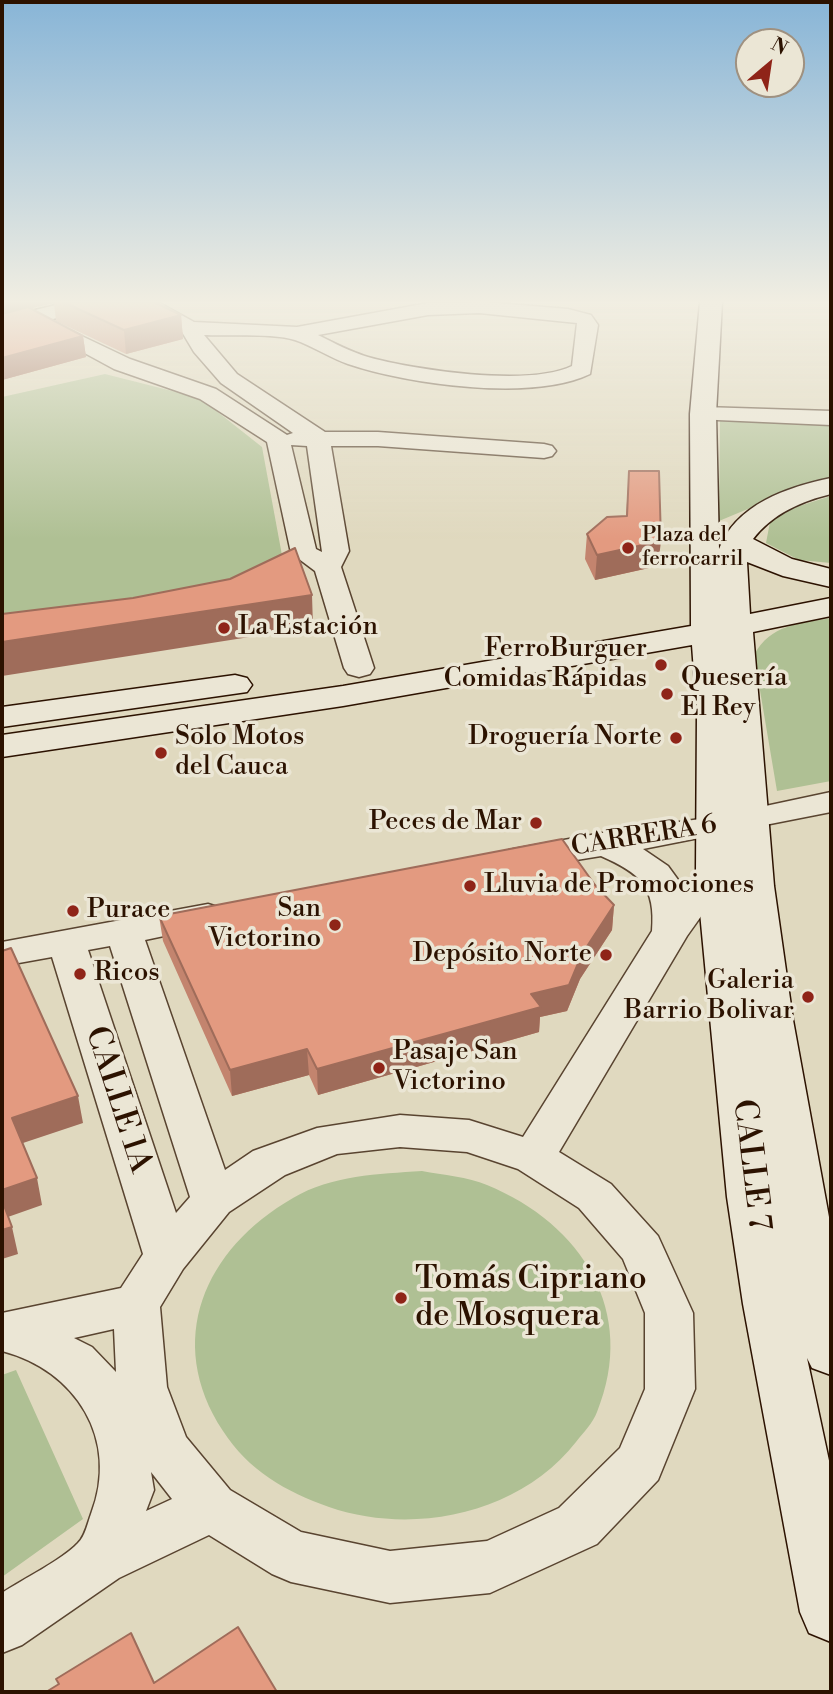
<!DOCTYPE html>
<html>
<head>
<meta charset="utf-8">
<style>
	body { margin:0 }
	#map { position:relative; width:833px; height:1694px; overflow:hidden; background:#e0d9bf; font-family:"Libre Bodoni",serif }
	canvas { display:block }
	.frame { position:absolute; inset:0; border:4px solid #2c1200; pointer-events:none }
	.north { position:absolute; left:735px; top:28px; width:70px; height:70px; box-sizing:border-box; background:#ebe6d5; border:2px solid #9f9180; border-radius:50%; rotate:29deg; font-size:19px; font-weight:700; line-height:28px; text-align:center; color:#2c1200 }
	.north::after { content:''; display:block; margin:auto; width:24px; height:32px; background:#8f2418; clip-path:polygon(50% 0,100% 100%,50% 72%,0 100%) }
</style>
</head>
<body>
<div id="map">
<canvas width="833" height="1694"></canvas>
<div class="frame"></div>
<div class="north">N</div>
</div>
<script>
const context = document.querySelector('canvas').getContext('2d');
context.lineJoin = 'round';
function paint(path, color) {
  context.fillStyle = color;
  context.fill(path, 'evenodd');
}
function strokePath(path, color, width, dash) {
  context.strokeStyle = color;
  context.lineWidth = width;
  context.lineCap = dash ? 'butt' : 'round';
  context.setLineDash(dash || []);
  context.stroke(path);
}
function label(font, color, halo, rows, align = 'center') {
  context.font = font + ' "Libre Bodoni",serif';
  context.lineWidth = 7;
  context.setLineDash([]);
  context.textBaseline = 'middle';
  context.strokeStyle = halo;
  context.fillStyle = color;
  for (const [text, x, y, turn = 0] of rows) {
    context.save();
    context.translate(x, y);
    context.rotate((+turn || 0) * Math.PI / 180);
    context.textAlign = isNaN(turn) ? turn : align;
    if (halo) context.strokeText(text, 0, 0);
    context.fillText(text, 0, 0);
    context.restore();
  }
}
const green = new Path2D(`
	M105 374 200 398 262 447 286 577 2 639V397Z
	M720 421 831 423V480L798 488 719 521Z
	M831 496V563L799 560 766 543 770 522 793 508Z
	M831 618V781L777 791 754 655C771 624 798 624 831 618Z
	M422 1171C443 1175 468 1177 487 1185 582 1224 638 1312 597 1412 593 1423 583 1433 576 1442 520 1514 413 1536 329 1507 286 1492 248 1470 223 1431 164 1341 204 1249 293 1198 332 1175 378 1174 422 1171Z
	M16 1370 83 1519 2 1577V1375Z`);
const street = new Path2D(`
	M134 302H158L194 322 297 327 428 303 485 302 568 309 591 315 598 325 590 374C533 402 407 384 348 364 330 358 313 346 295 340 275 333 227 336 204 335L237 374 325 432H378L544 444 552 446 556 451 552 456 544 458 378 446H331L349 551 341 567 374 668 370 674 359 677 348 674 344 668 315 571 291 553 267 442 200 399 114 369 31 324 41 318 48 320 130 359 216 389 287 435 293 433 221 383 194 352 182 332ZM479 313 577 323 572 366C529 387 414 370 368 357 351 352 334 343 318 335L428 315ZM291 445 307 446 322 552 316 549Z
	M703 407 831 411V425L695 419 692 414Z
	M831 792V812L643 849 668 866 684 888C697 870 704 856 729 862L734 870 687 936 559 1152 611 1184 658 1236 693 1313 695 1389 658 1480 597 1544 490 1593 390 1603 291 1582 272 1574 209 1535 119 1578 22 1645 2 1653V1593C23 1579 62 1560 78 1543 85 1537 88 1522 91 1514 120 1440 76 1370 2 1351V1313L121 1288 143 1254 52 957 2 966V942L208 904 221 908 226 916 221 924 145 940 225 1170 253 1151 317 1128 400 1115 469 1120 523 1137 652 931C656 887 640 873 601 856L521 869 509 866 503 858 509 850 602 833 714 817ZM110 946 190 1197 176 1213 88 950ZM400 1147 467 1152 518 1169 579 1208 623 1259 645 1313V1389L620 1448 559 1508 487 1541 390 1551 301 1532 230 1490 186 1437 167 1387 160 1307 183 1269 229 1212 285 1175 337 1154ZM114 1329 116 1372 92 1347 74 1338ZM151 1472 172 1499 146 1511 154 1490Z`);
const secondary = new Path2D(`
	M68 302H103L100 307 2 332V318Z
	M700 302H722L716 414 719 549C736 504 788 487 831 478V494C802 501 772 514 753 539L792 559 831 569V587L783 576 747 562 750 614 831 598V616L753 632 774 886 793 1020 831 1228V1375L812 1368 807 1358 831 1470V1642L809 1633 800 1612 743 1304 727 1197 696 870 697 712 692 645 343 706 2 757V735L343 686 691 626 690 414Z
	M235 675 247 678 252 685 247 692 2 727V707Z`);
const wall = new Path2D(`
	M2 302H154L181 315 183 339 126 354 56 321 54 303 30 308 83 336 86 357 2 380Z
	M629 471 658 566 595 580 585 559 587 534 626 516Z
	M595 885 614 905 612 930 580 979 567 1011 540 1017 539 1032 318 1095 309 1075 232 1096 163 941 159 916Z`);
const shadedWall = new Path2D(`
	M2 302H54V303L2 315Z
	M181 315 183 339 126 354 124 330Z
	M83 336 86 357 2 380V358Z
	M661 541 658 566 595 580 597 555Z
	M312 595 313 627 2 676V642Z
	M614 905 612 930 580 979 567 1011 540 1017 539 1032 318 1095 317 1069 531 994 582 954Z
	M307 1049 309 1075 232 1096 230 1070Z
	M78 1096 83 1123 17 1145 12 1118Z
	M37 1178 42 1205 5 1218 2 1205V1190Z
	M12 1227 18 1254 2 1259V1230Z`);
const building = new Path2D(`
	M63 302H154L181 315 124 330Z
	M28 307 83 336 2 358V314Z
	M629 471H659L661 541 597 555 587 534 607 517 627 516Z
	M295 548 312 595 2 642V614L133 598 230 579Z
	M562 839 595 885 614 905 582 954 569 985 531 994 541 1007 317 1069 307 1049 230 1070 159 916Z
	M11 948 78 1096 12 1118 37 1178 2 1190V951Z
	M2 1200 12 1227 2 1230Z
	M238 1627 277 1692H46L59 1684 56 1679 131 1633 154 1683Z`);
const markers = [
	[628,548,7,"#8f2418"],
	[224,628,7,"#8f2418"],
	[661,665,7,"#8f2418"],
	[667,694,7,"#8f2418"],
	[676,738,7,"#8f2418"],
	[161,753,7,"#8f2418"],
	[536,823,7,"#8f2418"],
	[470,886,7,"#8f2418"],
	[73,911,7,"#8f2418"],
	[335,925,7,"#8f2418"],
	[606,955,7,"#8f2418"],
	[80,974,7,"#8f2418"],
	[808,997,7,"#8f2418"],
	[379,1068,7,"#8f2418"],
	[401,1298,7,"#8f2418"]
];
const farPoinames = [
	["Plaza del",642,536],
	["ferrocarril",642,560]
];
const poiNames = [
	["La Estación",238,628],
	["FerroBurguer",647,650,"right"],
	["Comidas Rápidas",647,680,"right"],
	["Quesería",681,679],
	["El Rey",681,709],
	["Solo Motos",175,738],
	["del Cauca",175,768],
	["Droguería Norte",662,738,"right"],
	["Peces de Mar",522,823,"right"],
	["Lluvia de Promociones",484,886],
	["San",321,910,"right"],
	["Victorino",321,940,"right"],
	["Purace",87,911],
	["Depósito Norte",592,955,"right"],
	["Ricos",94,974],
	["Galeria",794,982,"right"],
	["Barrio Bolivar",794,1012,"right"],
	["Pasaje San",393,1053],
	["Victorino",393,1083]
];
const streetNames = [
	["CARRERA 6",644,837,-9]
];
const nearStreetnames = [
	["CALLE 1A",117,1100,72],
	["CALLE 7",750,1165,83]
];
const nearPoinames = [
	["Tomás Cipriano",415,1280],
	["de Mosquera",415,1317]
];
paint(green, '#afc094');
strokePath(street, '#594430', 3);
strokePath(secondary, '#2c1200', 3);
paint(street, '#ebe6d5');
paint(secondary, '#ebe6d5');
paint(wall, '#c3846e');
paint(shadedWall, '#9f6c5a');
paint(building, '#e39a80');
strokePath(building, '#9f6c5a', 2);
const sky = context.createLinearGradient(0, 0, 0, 539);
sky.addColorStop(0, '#88b5d7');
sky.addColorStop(0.56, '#f1eee2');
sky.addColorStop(1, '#f1eee200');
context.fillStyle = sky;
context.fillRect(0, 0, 833, 539);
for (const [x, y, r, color] of markers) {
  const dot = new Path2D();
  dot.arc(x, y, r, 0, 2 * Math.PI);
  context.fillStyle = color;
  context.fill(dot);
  strokePath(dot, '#ebe6d5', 2.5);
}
label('21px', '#2c1200', '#ebe6d5', farPoinames, 'left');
label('26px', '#2c1200', '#ebe6d5', poiNames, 'left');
label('26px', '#2c1200', '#ebe6d5', streetNames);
label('32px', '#2c1200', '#ebe6d5', nearStreetnames);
label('32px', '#2c1200', '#ebe6d5', nearPoinames, 'left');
</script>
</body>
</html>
